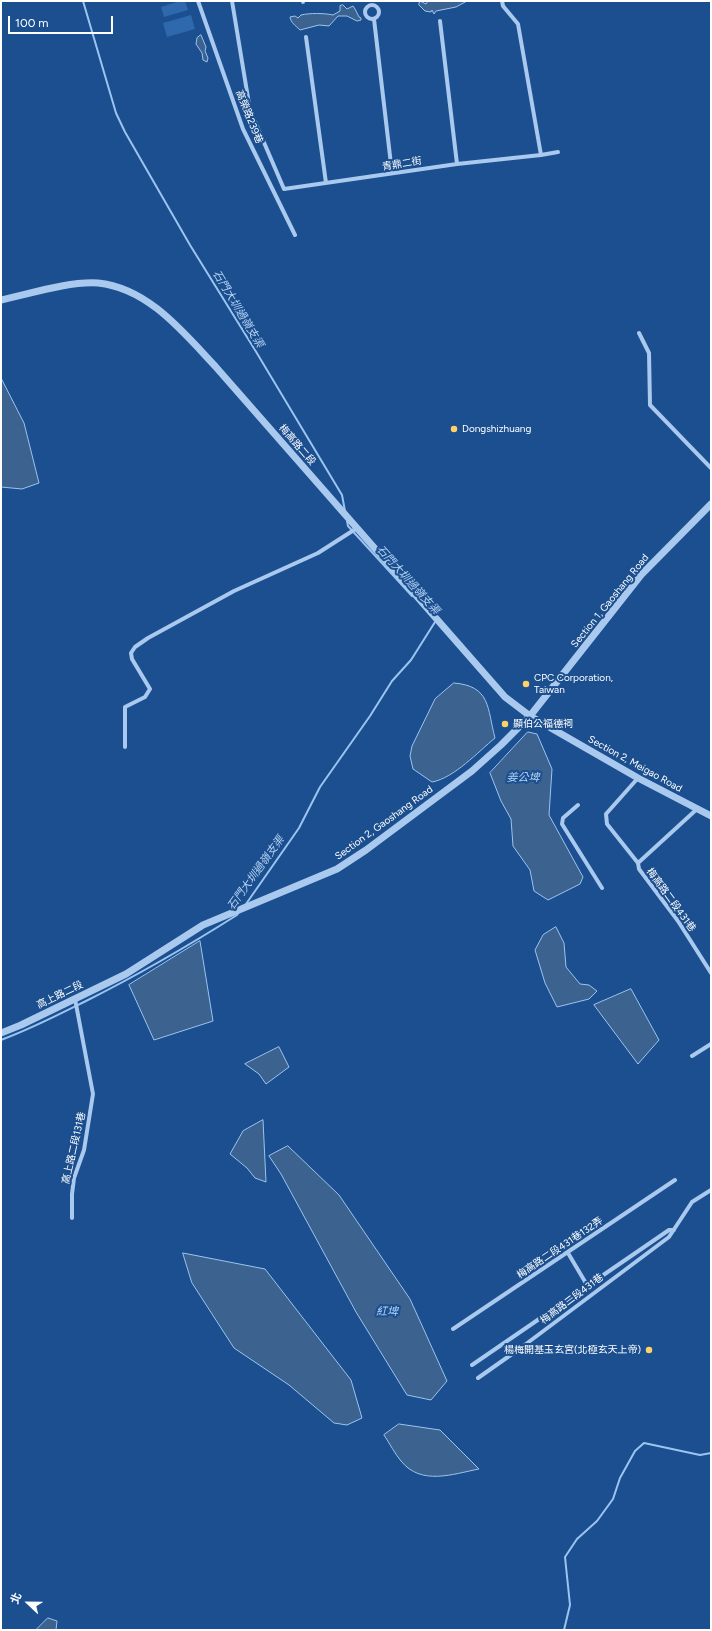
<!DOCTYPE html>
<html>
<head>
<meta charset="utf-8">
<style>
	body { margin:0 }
	#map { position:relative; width:712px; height:1631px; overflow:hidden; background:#1b4f8f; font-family:Figtree,"Noto Sans TC",sans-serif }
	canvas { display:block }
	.frame { position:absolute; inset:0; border:2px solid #fff; pointer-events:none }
	.north { position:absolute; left:8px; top:1583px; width:40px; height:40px; -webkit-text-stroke:3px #1b4f8f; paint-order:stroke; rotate:292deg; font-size:11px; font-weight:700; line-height:16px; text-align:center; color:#fff }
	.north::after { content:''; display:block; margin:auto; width:14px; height:18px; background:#fff; clip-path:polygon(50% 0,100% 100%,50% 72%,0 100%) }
	.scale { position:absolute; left:8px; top:16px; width:105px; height:18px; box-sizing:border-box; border:2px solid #fff; border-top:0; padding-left:5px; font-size:12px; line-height:14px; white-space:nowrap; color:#fff; -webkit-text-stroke:3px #1b4f8f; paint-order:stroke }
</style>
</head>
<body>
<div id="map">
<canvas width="712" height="1631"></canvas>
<div class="frame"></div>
<div class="north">北</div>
<div class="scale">100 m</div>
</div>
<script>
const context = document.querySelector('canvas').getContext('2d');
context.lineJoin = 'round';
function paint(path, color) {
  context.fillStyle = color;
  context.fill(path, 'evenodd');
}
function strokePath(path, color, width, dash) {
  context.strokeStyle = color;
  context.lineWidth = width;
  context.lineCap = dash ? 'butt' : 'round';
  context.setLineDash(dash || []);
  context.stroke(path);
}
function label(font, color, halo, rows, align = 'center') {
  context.font = font + ' Figtree,"Noto Sans TC",sans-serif';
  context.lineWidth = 4;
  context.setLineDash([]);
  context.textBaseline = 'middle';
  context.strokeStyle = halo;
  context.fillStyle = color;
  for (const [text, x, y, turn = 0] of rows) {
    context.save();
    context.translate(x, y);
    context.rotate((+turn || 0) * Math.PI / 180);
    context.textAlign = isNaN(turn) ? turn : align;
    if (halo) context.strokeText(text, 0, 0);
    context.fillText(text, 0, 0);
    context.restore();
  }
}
const green = new Path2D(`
	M180 1H185L188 10 164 17 161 7Z
	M191 15 195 29 167 37 163 23Z`);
const water = new Path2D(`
	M420 1 426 4 428 1H467L456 7 436 11 434 14 432 10 431 12 425 11 419 5Z
	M343 5 347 9 353 6 355 9 359 17 361 18V20L357 21 347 16H338L329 26 319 25 300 30C295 25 291 23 290 17L295 16 298 18 301 15C309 13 324 13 333 15L340 11V6Z
	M201 35 206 47 205 51 208 58 207 62 203 60 202 53 196 44 197 38Z
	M1 378 24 423 39 483 22 489 1 487Z
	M454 683C491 686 487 708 495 738 478 752 454 778 432 782L413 769 410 756 412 746 435 699Z
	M528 732 537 734 552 769 549 815 583 877 580 884 548 900 534 891 530 870 513 846 511 819 501 801 490 773Z
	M556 927 564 943 566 967 580 984 589 985 597 991 589 999 557 1007 545 983 535 950 543 935Z
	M200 941 213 1021 154 1040 129 985Z
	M631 989 659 1040 638 1064 594 1005Z
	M279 1047 289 1067 266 1084 259 1074 245 1064Z
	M263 1120 266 1182 255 1178 247 1168 230 1154 243 1131Z
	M288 1146 339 1195 410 1299 447 1381 431 1400 407 1395 356 1312 281 1174 269 1156Z
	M183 1253 265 1269 351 1380 362 1418 347 1425 334 1423 289 1385 234 1348 192 1283Z
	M399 1424 440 1430 479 1469C453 1474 421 1486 401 1461 395 1454 390 1444 384 1435Z
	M48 1618 57 1621 56 1630H36Z`);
const stream = new Path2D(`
	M83 1 116 113 125 132 190 245 255 350 342 495 345 511
	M347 521 348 526 412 596
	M246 904 299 828 320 787 370 716 392 681 411 660 435 622
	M1 1040C31 1029 58 1015 86 1001 138 975 188 946 237 915L239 912
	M564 1630 570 1605 565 1557 577 1539 597 1521 613 1499 620 1478 635 1451 644 1443 700 1455 711 1453`);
const minor = new Path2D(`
	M198 1 243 129 295 235
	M232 1 250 110 284 189 457 164 541 155 518 24 503 6 502 1
	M303 1V2
	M365 12a7 7 0 1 1 14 0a7 7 0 1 1-14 0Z
	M374 19 392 173
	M440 21 457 164
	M306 37 326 183
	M541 155 558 152
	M639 333 649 353 650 405 711 468
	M125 747V707L145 697 150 689 132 659 131 653 135 647 148 638 234 591 318 553 357 528
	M578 805 563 818 562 824 602 888
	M697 809 638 863 639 869 678 921 711 973
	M638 863 607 824 606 814 638 778
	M692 1056 711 1044
	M72 1218V1194L74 1178 84 1150 93 1094 75 999
	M568 1253 587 1285
	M453 1329 675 1180
	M472 1365 669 1230H674
	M478 1378 522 1347 669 1237 692 1202 711 1190`);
const tertiary = new Path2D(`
	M1 300C29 294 69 281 98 283 148 288 183 332 215 366L505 697 530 716 638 778 711 816
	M1 1033 21 1025 126 974 203 925 337 869 366 850 472 771 501 745 530 716 641 575 711 504`);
const markers = [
	[454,429,4,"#ffd166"],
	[526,684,4,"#ffd166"],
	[505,724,4,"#ffd166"],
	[649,1350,4,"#ffd166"]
];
const streetNames = [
	["高榮路239巷",249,117,68],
	["青鼎二街",402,164,-9],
	["梅高路二段",297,445,49],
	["Section 1, Gaoshang Road",610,601,-51],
	["Section 2, Meigao Road",635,764,29],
	["Section 2, Gaoshang Road",384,823,-36],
	["梅高路二段431巷",671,900,54],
	["高上路二段",60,995,-26],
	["高上路二段131巷",74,1148,-77],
	["梅高路二段431巷132弄",560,1248,-34],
	["梅高路二段431巷",572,1299,-37]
];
const poiNames = [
	["Dongshizhuang",462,429],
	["CPC Corporation,",534,678],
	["Taiwan",534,690],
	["顯伯公福德祠",513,724],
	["楊梅開基玉玄宮(北極玄天上帝)",641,1350,"right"]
];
const waterNames = [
	["石門大圳過嶺支渠",238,309,59],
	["石門大圳過嶺支渠",408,580,48],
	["姜公埤",523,778],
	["石門大圳過嶺支渠",256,873,-54],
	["紅埤",387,1312]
];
paint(green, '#2e69ad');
paint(water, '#3c6290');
strokePath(water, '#9cc4f0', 1);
strokePath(stream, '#9cc4f0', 2);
strokePath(minor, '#a9c9ee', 4);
strokePath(tertiary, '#a9c9ee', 7);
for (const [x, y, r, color] of markers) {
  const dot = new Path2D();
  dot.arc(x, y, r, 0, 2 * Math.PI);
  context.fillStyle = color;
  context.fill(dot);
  strokePath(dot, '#1b4f8f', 1.5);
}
label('10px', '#fff', '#1b4f8f', streetNames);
label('10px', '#fff', '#1b4f8f', poiNames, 'left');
label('italic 11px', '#b5d3f5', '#1b4f8f', waterNames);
</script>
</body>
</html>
